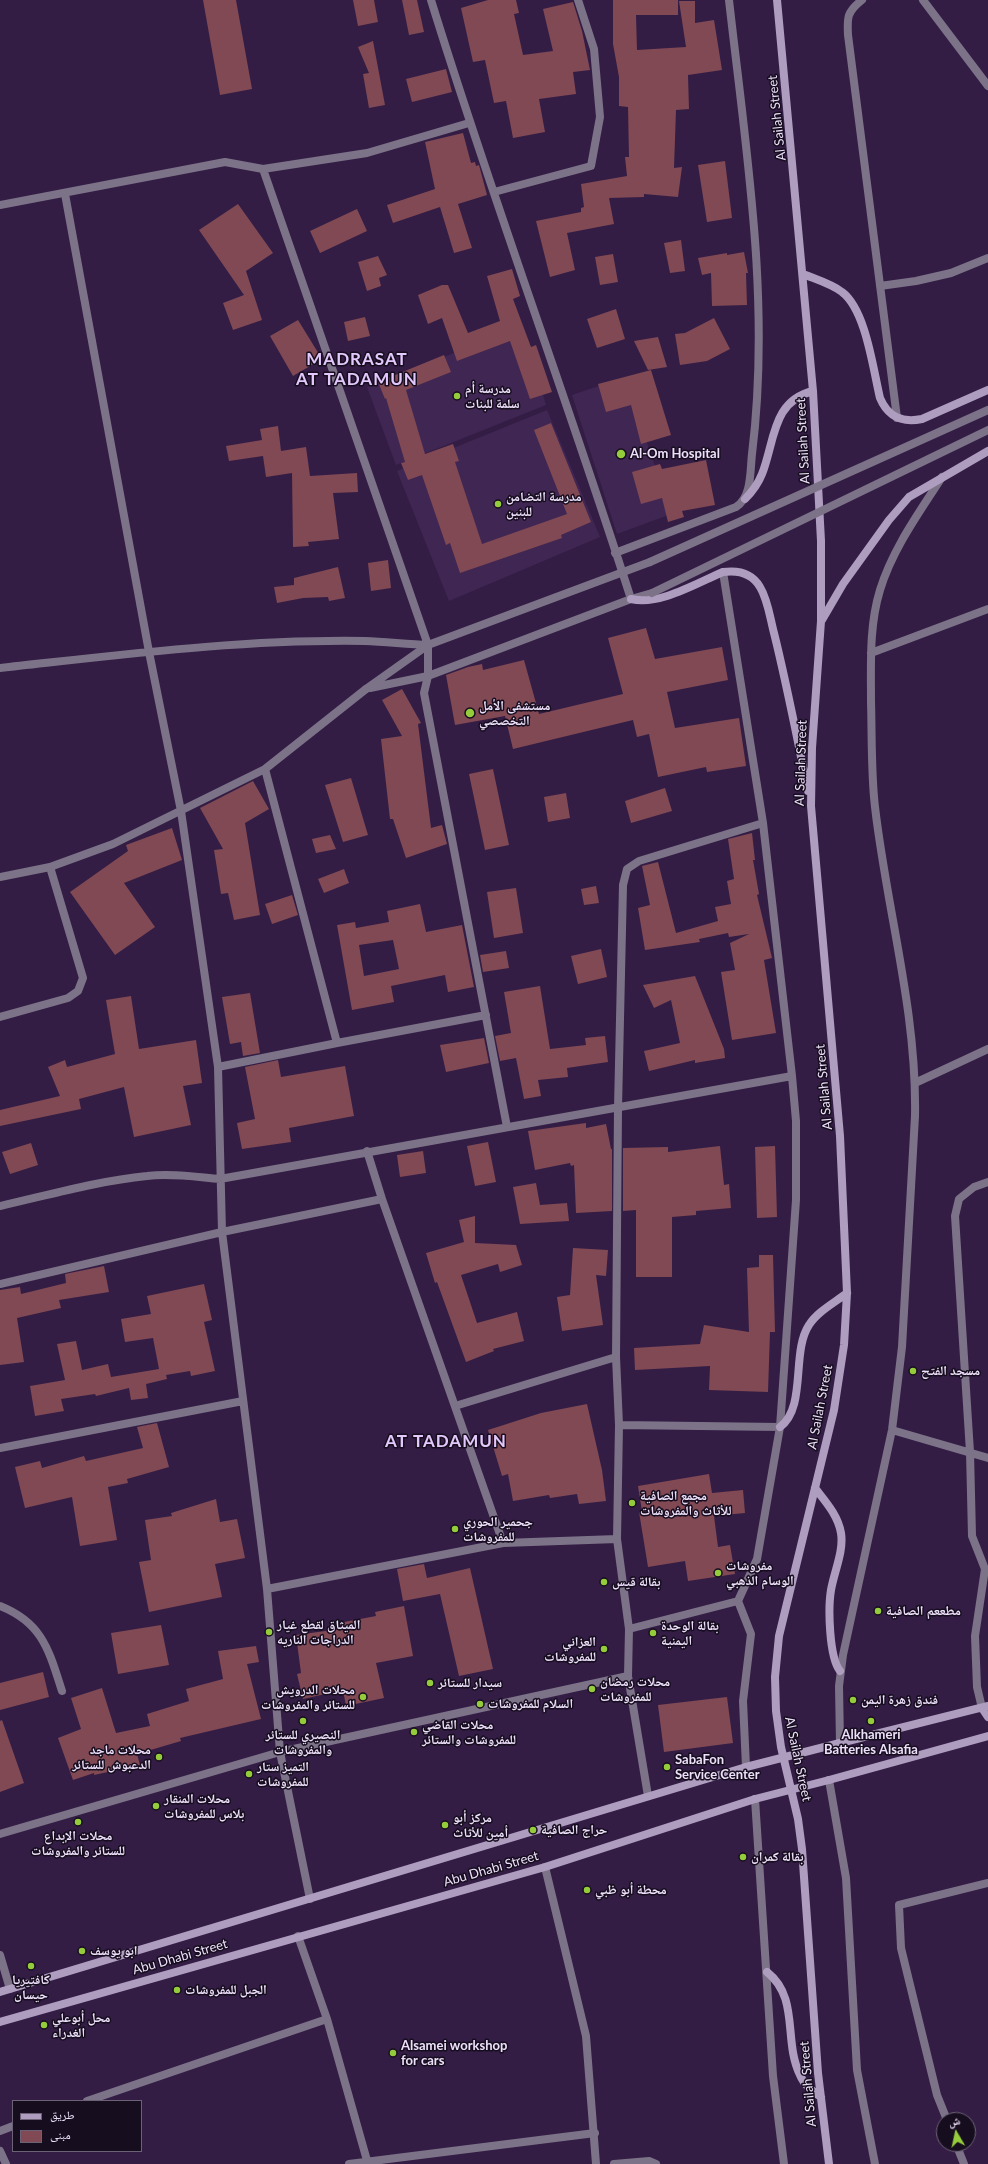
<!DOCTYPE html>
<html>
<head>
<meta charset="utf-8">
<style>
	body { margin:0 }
	#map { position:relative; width:988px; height:2164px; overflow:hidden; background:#331d45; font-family:Lato,"Noto Naskh Arabic",sans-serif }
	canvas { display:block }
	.legend { position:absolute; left:12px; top:2100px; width:130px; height:52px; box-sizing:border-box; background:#160d1e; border:1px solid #6c6176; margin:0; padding:5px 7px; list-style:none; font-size:12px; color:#ede0fa }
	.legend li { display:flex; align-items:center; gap:8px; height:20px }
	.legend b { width:20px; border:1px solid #6c6176 }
	.north { position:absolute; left:936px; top:2112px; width:40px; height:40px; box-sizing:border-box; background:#160d1e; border:1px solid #6c6176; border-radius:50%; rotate:351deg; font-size:11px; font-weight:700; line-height:16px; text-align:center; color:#ede0fa }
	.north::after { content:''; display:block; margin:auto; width:14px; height:18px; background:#95cc3b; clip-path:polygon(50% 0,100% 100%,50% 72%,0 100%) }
</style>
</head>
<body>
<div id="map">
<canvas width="988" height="2164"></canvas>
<ul class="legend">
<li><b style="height:5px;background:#ae9dbe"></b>طريق</li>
<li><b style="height:11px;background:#804954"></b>مبنى</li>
</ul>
<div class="north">ش</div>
</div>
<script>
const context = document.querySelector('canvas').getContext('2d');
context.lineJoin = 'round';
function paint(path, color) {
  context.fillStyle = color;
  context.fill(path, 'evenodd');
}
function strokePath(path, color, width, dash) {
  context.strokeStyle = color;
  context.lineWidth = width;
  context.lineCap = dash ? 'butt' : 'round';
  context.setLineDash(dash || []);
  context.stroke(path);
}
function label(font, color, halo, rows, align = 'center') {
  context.font = font + ' Lato,"Noto Naskh Arabic",sans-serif';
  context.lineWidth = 3;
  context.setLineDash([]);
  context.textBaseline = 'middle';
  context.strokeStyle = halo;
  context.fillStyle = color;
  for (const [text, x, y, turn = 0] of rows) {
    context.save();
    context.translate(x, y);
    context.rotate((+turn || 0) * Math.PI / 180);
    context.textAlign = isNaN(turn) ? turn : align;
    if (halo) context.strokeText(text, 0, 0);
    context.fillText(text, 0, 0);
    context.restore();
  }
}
const built = new Path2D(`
	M523 326 546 405 396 465 367 387Z
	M625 377 671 514 617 534 572 395Z
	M547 410 600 537 449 601 397 471Z`);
const building = new Path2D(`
	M203 0H236L252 89 220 95Z
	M353 0H374L378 22 358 26Z
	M402 0H417L424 32 409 35Z
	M488 0H516L519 13 514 14 523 55 553 51 543 9 573 2 582 31 590 70 573 72 576 94 539 99 545 132 513 138 506 101 494 103 485 60 473 62 461 8Z
	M613 0H678V15H636L637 50 686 47 679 1H695V23L714 20 722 70 688 75 689 109 676 110 674 168 682 167 678 197 644 194V197L609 198 614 224 567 233 575 270 550 277 536 221 581 212V208L584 207 581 184 627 176 625 157H629L628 107 619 106V77L613 44Z
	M373 41 385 105 369 108 363 74 369 73 358 47Z
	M446 69 452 92 412 102 406 79Z
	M463 133 471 163 475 162 476 166 479 165 487 195 458 204 472 248 454 253 440 207 393 223 387 205 435 189 425 142Z
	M725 161 732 218 707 222 698 165Z
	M238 204 273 253 246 271 262 320 233 330 223 303 244 295 199 230Z
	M357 209 367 231 320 253 310 231Z
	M681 240 685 271 670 273 664 243Z
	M744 252 748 273H746L747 305 712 306 711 273 702 275 698 258 727 253V255Z
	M613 254 618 282 600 285 595 257Z
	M378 256 387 275 379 278 381 286 367 291 358 262Z
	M512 269 520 296 513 299 531 347 536 345 552 392 530 399 510 341 457 361 442 318 428 324 418 295 442 285H448L468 333 500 321 487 276Z
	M616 309 625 339 597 348 587 319Z
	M365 317 370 336 348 341 344 322Z
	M714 318 730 349 707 361 680 365 675 334 685 333Z
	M298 320 322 359 293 376 270 336Z
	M658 337 667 367 648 370 634 341Z
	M444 355 451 372 406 390 425 454 453 444 459 461 455 462 482 544 567 514 534 430 551 423 591 522 561 535 562 538 460 573 450 543 446 545 422 475 408 480 401 463 405 462 386 398 385 399 378 382Z
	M651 370 671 435 641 444 631 405 606 412 598 384Z
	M278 426 281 451 306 447 310 476 357 473 358 492 333 493 339 539 308 542 309 546 293 547 292 473 266 477 263 456 229 461 226 446 262 440 260 429Z
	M706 460 715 505 682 511 684 517 668 522 662 498 641 504 632 472 660 464 662 469Z
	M388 560 391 588 371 591 368 563Z
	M338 567 345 598 329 601 328 597 303 598 277 603 274 587 294 585V578Z
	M646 628 655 659 722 647 728 680 667 692 675 728 739 718 746 766 707 772 706 767 658 777 649 734 637 737 633 720 513 749 505 716 455 725 446 675 468 667 482 664 483 670 524 660 539 714 623 694 608 638Z
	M402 689 421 723 418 724 431 828 442 825 447 844 406 858 393 819H390L381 739 402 736 382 700Z
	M493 769 509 845 485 850 469 774Z
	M351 778 368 835 343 842 325 785Z
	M253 781 269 809 245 823 260 915 234 920 228 893 221 894 214 850 223 849 200 808Z
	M665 788 672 811 631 823 625 801Z
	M566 793 570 818 548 822 544 797Z
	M172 828 182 860 124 883 155 927 115 955 70 892 128 851 126 845Z
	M752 833 755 860H753L759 894 757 895 772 958 764 960 776 1033 732 1040 721 972 735 970 730 943 749 934 729 937 728 933 699 939 700 942 645 950 638 908 650 905 642 866 658 862 676 933 718 921 715 907 731 904 727 881 734 879 728 839Z
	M330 835 336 849 316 853 312 839Z
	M344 869 349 883 324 893 318 879Z
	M596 886 599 903 584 905 581 889Z
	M516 888 523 933 494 938 487 892Z
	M292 895 298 915 272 924 265 904Z
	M420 904 426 932 462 925 474 987 448 992 445 975 391 986 394 1002 352 1010 337 925 355 922 356 928 389 922 387 911ZM393 940 399 969 364 976 359 945Z
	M601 949 607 977 578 984 571 956Z
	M506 951 509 968 483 972 480 955Z
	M695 976 724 1049 725 1058 695 1063V1060L649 1071 644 1051 680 1043 671 1000 654 1008 643 985Z
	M540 986 550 1049 586 1045 585 1038 605 1036 608 1062 567 1068 568 1077 538 1080 541 1096 524 1099 516 1058 500 1061 495 1036 511 1033 504 992Z
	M250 993 260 1053 243 1056 241 1042 230 1044 222 997Z
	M131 996 139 1049 196 1040 202 1083 183 1086 191 1125 134 1137 124 1087 79 1099 81 1109 0 1126V1110L60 1096 48 1067 65 1060 67 1067 115 1054 106 1000Z
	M484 1038 489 1063 446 1072 440 1045Z
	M278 1060 281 1077 345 1066 354 1116 289 1128 291 1142 242 1149 237 1123 255 1119 245 1067Z
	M586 1123V1128L606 1124 611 1149H612V1211L576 1213 574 1165 571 1166 570 1163 535 1170 528 1131Z
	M488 1142 496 1182 475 1186 467 1146Z
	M31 1143 38 1165 10 1174 2 1152Z
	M720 1146 724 1185 729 1184 731 1208 696 1211V1215L672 1217V1277H636V1210L623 1211V1148L668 1147V1152Z
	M775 1146 777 1217 757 1218 755 1147Z
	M423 1151 426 1173 400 1177 397 1155Z
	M536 1183 540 1205 567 1203 569 1221 520 1224 513 1187Z
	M475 1216V1243L516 1245 522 1265 500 1272 498 1264 461 1275 477 1323 517 1312 524 1341 493 1349 494 1351 466 1362 437 1282 435 1283 426 1253 464 1242 459 1220Z
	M573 1248 608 1250 606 1276 596 1275 603 1325 562 1331 557 1297 570 1295Z
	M759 1255H773L775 1332H770L768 1392 709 1390 710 1366 635 1370 634 1348 700 1344 704 1325 749 1332 747 1268 759 1267Z
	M104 1266 109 1292 59 1300 61 1308 17 1318 24 1362 0 1365V1290L20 1287 21 1294 66 1283 65 1274Z
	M204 1284 212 1320 204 1322 215 1371 191 1376 190 1371 166 1375 167 1379 146 1384 148 1398 131 1400 129 1388 96 1396 95 1394 61 1399 64 1411 35 1416 30 1386 65 1380 57 1344 76 1341 82 1370 108 1364 111 1377 159 1369 153 1338 125 1342 121 1319 151 1314 147 1296Z
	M587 1404 602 1470 606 1501 579 1504 577 1494 550 1498 549 1495 513 1501 508 1474 502 1476 488 1430 541 1413Z
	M157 1423 169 1467 127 1479 128 1483 108 1487 117 1540 80 1546 72 1497 25 1508 15 1467 40 1461 42 1468 84 1456 86 1461 143 1448 137 1427Z
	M709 1474 712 1493 743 1490 745 1513 714 1516 718 1547 730 1545 735 1574 688 1581 685 1561 648 1567 639 1512 642 1511 638 1486Z
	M216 1499 220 1522 237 1519 245 1558 215 1564 222 1597 149 1612 139 1562 151 1560 145 1520 172 1516 171 1513Z
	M424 1564 427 1578 470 1568 493 1669 459 1676 440 1594 403 1601 397 1569Z
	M404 1606 413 1656 376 1663 384 1698 346 1706 343 1690 303 1699 297 1674 301 1673 296 1635 340 1629 339 1623 376 1616 375 1612Z
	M161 1625 169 1665 118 1674 111 1633Z
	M256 1646 259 1662 247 1664 261 1719 180 1738 181 1741 137 1754 140 1765 94 1775V1773L73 1780 58 1738 81 1729 71 1698 102 1688 116 1733 150 1726 147 1714 189 1701 186 1689 223 1679 218 1651Z
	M43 1672 49 1697 0 1710V1683Z
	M727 1697 733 1743 664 1752 658 1705Z
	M2 1720 24 1783 0 1792V1721Z`);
const minor = new Path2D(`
	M431 0C493 201 567 399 631 599
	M862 0C847 12 847 17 848 35L897 418
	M923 0 988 86
	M263 169 367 153 469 123
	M494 192 591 166 600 117 594 49 578 0
	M65 194 149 652 181 811 218 1067 222 1232 267 1589 280 1752 310 1899
	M0 205 225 162 263 169 428 645V676L424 693 507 1127
	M880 286 916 281 951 273 988 258
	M615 553 736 507C752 497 750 471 752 454 771 302 746 151 729 0
	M723 572 763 823 792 1076 796 1121V1200L780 1427 757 1559 738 1601 751 1634 743 1701 746 1767
	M871 653 988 609
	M0 668C120 655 243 639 365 641 386 642 407 644 428 645
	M265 769 337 1043
	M0 877 50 867 113 844 265 769 366 689
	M0 1017 68 998 78 991 83 978 50 867
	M218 1067 337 1043 486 1015
	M915 1083 988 1049
	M0 1206C49 1195 97 1181 147 1176 171 1173 196 1177 220 1179L792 1076
	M0 1284 222 1232 382 1199
	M455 1406 616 1357
	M619 1425 780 1427
	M892 1430 988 1458
	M0 1448 243 1401
	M503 1543 617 1539
	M267 1589 503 1543 382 1199 367 1151
	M0 1606C43 1623 49 1651 62 1691
	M629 1629 738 1601
	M982 1708 977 1687 975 1636 985 1569 972 1536 970 1452 955 1216 959 1199 974 1187 988 1182
	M840 1743 839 1686 843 1655 892 1430 902 1347 915 1116C917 1011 887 911 875 807 871 773 872 736 871 701 871 664 869 626 880 590 893 548 919 513 942 477
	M829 1780 846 1878 857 2070 875 2164
	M648 1796 628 1676 629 1629 617 1539 619 1425 616 1357 618 1108 623 885 627 869 639 861 763 823
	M755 1799 773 2076 784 2164
	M0 1834 280 1752 628 1676
	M545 1867 586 2036 596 2164
	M298 1936 327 2019 368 2164
	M0 1955 10 1989
	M87 2101 327 2019
	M947 2120 937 2095 901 1948 899 1905 988 1883
	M0 2131 13 2126
	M956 2144 964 2164
	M0 2151 6 2164
	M349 2164 595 2133
	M614 2164 649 2161 656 2164`);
const tertiary = new Path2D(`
	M370 688 428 676 631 599 652 593
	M366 689 428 645 650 562`);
const secondary = new Path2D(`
	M777 0 813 391 821 541V621L812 748 811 806 840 1136 847 1293 844 1345 834 1410 779 1636 775 1677 776 1711 781 1747 798 1819 802 1849 818 2073 829 2164
	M803 274C815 279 832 284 842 292 866 310 873 369 880 398 888 417 902 423 922 419L988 390
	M745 499C752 492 758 484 762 474 775 441 772 401 813 391
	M631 599C659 606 697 583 723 572 738 570 752 573 760 587 768 600 770 618 774 633 787 685 797 738 808 791
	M822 620 843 584 889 520 909 497 988 451
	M780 1427C807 1407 791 1352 809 1325 817 1312 834 1303 847 1293
	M815 1488C825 1501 838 1515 841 1533 844 1551 834 1572 831 1590 828 1608 829 1657 840 1671
	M982 1708 988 1717
	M840 1743 988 1706
	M829 1780 988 1736
	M767 1972C800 1998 783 2041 800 2075 804 2085 812 2091 821 2097
	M0 1992 746 1767
	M0 2022 545 1867 755 1799`);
const tertiaryBridge = new Path2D(`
	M650 562 988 410
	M652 593 988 430`);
const secondaryBridge = new Path2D(`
	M746 1767 840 1743
	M755 1799 829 1780`);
const markers = [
	[457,396,4,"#95cc3b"],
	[621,454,5,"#95cc3b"],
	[498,504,4,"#95cc3b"],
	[470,713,5,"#95cc3b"],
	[913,1371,4,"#95cc3b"],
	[632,1503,4,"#95cc3b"],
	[455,1529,4,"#95cc3b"],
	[718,1573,4,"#95cc3b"],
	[604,1582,4,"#95cc3b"],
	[878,1611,4,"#95cc3b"],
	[269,1632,4,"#95cc3b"],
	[653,1633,4,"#95cc3b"],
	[604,1649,4,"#95cc3b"],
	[430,1683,4,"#95cc3b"],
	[592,1689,4,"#95cc3b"],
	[363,1697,4,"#95cc3b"],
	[853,1700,4,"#95cc3b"],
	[480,1704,4,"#95cc3b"],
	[303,1721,4,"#95cc3b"],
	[871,1721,4,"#95cc3b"],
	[414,1732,4,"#95cc3b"],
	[159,1757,4,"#95cc3b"],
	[667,1767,4,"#95cc3b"],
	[249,1774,4,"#95cc3b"],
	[156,1806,4,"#95cc3b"],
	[78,1822,4,"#95cc3b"],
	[445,1825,4,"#95cc3b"],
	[533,1830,4,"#95cc3b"],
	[743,1857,4,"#95cc3b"],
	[587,1890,4,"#95cc3b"],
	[82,1951,4,"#95cc3b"],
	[31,1966,4,"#95cc3b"],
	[177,1990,4,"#95cc3b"],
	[44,2025,4,"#95cc3b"],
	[393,2053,4,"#95cc3b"]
];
const streetNames = [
	["Al Sailah Street",777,118,-96],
	["Al Sailah Street",803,441,-93],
	["Al Sailah Street",801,763,-88],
	["Al Sailah Street",824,1087,-95],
	["Al Sailah Street",820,1407,-79],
	["Al Sailah Street",798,1759,78],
	["Abu Dhabi Street",491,1869,-16],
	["Abu Dhabi Street",180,1957,-16],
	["Al Sailah Street",808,2084,-95]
];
const poiNames = [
	["مدرسة أم",465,389],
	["سلمة للبنات",465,404],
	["Al-Om Hospital",630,454],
	["مدرسة التضامن",506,497],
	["للبنين",506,512],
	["مستشفى الأمل",479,706],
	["التخصصي",479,721],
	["مسجد الفتح",921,1371],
	["مجمع الصافية",640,1496],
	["للأثاث والمفروشات",640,1511],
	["جحمير الحوري",463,1522],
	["للمفروشات",463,1537],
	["مفروشات",726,1566],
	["الوسام الذهبي",726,1581],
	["بقالة قيس",612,1582],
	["مطععم الصافية",886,1611],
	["الميثاق لقطع غيار",277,1625],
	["الدراجات الناريه",277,1640],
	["بقالة الوحدة",661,1626],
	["اليمنية",661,1641],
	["العزاني",596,1642,"right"],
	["للمفروشات",596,1657,"right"],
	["محلات رمضان",600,1682],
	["للمفروشات",600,1697],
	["سيدار للستائر",438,1683],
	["محلات الدرويش",355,1690,"right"],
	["للستائر والمفروشات",355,1705,"right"],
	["فندق زهرة اليمن",861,1700],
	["السلام للمفروشات",488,1704],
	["محلات القاضي",422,1725],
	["للمفروشات والستائر",422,1740],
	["النصيري للستائر",303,1735,"center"],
	["والمفروشات",303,1750,"center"],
	["Alkhameri",871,1735,"center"],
	["Batteries Alsafia",871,1750,"center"],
	["محلات ماجد",151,1750,"right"],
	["الدعبوش للستائر",151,1765,"right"],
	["SabaFon",675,1760],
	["Service Center",675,1775],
	["التميز ستار",257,1767],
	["للمفروشات",257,1782],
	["محلات المنقار",164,1799],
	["بلاس للمفروشات",164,1814],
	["مركز أبو",453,1818],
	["أمين للأثاث",453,1833],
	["حراج الصافية",541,1830],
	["محلات الإبداع",78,1836,"center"],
	["للستائر والمفروشات",78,1851,"center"],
	["بقالة كمران",751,1857],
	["محطة أبو ظبي",595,1890],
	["ابو يوسف",90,1951],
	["كافتيريا",31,1980,"center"],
	["حيسان",31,1995,"center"],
	["الجبل للمفروشات",185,1990],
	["محل أبوعلي",52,2018],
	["الغدراء",52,2033],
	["Alsamei workshop",401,2046],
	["for cars",401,2061]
];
const districtNames = [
	["MADRASAT",357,360],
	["AT TADAMUN",357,380],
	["AT TADAMUN",446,1442]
];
paint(built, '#402653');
paint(building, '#804954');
strokePath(minor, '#7d7388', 8);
strokePath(tertiary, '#7d7388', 8);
strokePath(secondary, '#ae9dbe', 8);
strokePath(tertiaryBridge, '#7d7388', 8);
strokePath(secondaryBridge, '#ae9dbe', 8);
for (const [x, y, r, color] of markers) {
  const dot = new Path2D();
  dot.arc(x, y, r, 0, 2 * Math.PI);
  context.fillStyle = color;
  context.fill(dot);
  strokePath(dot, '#160d1e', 1.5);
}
label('13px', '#ede0fa', '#160d1e', streetNames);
label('bold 13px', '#ede0fa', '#160d1e', poiNames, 'left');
context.letterSpacing = '1px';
label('bold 17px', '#e3c8fb', '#160d1e', districtNames);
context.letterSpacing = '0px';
</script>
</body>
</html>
